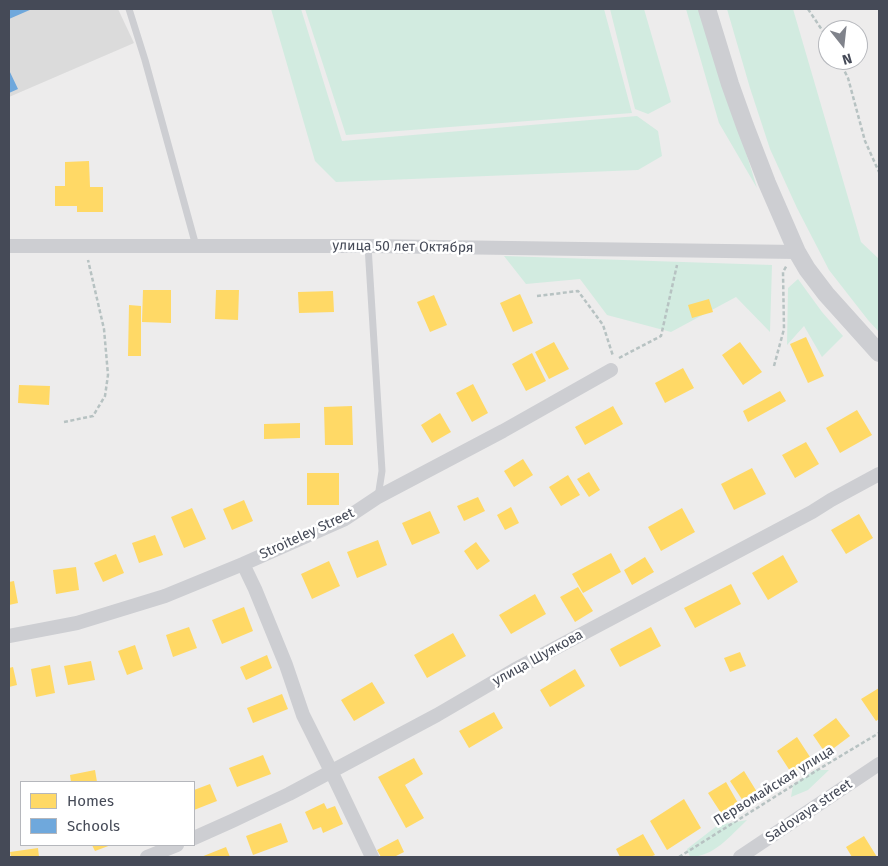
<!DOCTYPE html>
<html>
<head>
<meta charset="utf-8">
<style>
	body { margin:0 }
	#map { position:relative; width:888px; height:866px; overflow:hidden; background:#edecec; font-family:"Fira Sans",sans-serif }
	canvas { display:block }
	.frame { position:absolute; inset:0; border:10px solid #454a57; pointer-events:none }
	.legend { position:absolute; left:20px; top:781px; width:175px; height:65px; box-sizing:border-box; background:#fff; border:1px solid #b5b7bc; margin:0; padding:6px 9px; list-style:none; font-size:15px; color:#454a57 }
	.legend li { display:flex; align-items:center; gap:10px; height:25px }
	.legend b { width:25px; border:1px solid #b5b7bc }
	.north { position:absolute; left:818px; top:20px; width:50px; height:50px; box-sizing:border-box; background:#fff; border:1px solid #b5b7bc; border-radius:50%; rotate:164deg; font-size:14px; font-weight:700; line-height:20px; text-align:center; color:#454a57 }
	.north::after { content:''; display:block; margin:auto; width:18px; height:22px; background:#80838b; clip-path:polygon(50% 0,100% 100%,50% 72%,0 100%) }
</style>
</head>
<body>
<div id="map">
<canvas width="888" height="866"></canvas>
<div class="frame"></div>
<ul class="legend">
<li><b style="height:14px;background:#ffd966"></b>Homes</li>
<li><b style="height:14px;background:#6fa8dc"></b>Schools</li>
</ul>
<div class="north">N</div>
</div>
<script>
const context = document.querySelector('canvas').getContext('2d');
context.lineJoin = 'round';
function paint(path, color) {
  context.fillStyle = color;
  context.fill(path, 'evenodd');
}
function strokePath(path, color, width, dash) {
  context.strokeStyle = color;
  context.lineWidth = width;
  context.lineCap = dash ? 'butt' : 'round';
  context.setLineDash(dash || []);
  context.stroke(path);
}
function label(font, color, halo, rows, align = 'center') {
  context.font = font + ' "Fira Sans",sans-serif';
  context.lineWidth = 5;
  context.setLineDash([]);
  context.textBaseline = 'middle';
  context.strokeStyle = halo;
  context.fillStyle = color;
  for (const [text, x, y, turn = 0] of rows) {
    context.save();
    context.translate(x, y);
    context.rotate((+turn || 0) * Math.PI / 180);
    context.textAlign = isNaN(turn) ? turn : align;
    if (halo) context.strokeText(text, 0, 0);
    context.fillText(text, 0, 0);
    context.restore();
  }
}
const education = new Path2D(`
	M9 9H118L134 43 9 97Z`);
const green = new Path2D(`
	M271 9H301L342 141 637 116 658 131 662 156 638 170 336 182 315 161Z
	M305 9H604L632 113 346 135Z
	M610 9H644L671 102 648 114 635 109Z
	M686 9H702L757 188 719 123Z
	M727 9H793L861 242 879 259V332L868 320 829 270 797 208 770 149 750 88Z
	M504 256 772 265 770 332 736 297 671 332 607 315 580 279 526 284Z
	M798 279 822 312 843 336 822 357 804 326 787 345 788 288Z
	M815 770H829L808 790 791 797 793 785Z
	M747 820C731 835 714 857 690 857L687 849 718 825Z`);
const homes = new Path2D(`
	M89 161 90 187H103V212H77V206H55V186H65V162Z
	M143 290H171V323L142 322Z
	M216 290H239L238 320 215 319Z
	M333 291 334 312 299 313 298 292Z
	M520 294 533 323 513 332 500 303Z
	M434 295 447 325 430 332 417 302Z
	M709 299 713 312 692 318 688 305Z
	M129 305 141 306V356H128Z
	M806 337 824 376 808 383 790 344Z
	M554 342 569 369 549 379 535 352Z
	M740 342 762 372 743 385 722 355Z
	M532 353 546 381 526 391 512 364Z
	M683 368 694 388 665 403 655 383Z
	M473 384 488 413 472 422 456 393Z
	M19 385 50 386 49 405 18 403Z
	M780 391 786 401 748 422 743 411Z
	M352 406 353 445H325L324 407Z
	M613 406 623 424 585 445 575 427Z
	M857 410 872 435 840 453 826 428Z
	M440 413 451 432 432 443 421 425Z
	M300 423V438L264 439V424Z
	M806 442 819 464 795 478 782 455Z
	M523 459 533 475 514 487 504 471Z
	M752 468 766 494 734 510 721 484Z
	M589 472 600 490 589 497 577 479Z
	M307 473H339V505H307Z
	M568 475 580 495 561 506 549 487Z
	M478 497 485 511 464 521 457 506Z
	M244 500 253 521 232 530 223 509Z
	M511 507 519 523 505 530 497 515Z
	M192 508 206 539 184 548 171 517Z
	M682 508 695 532 661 551 648 527Z
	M430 511 440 533 412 545 402 523Z
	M859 514 873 538 846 554 831 530Z
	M155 535 163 555 139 563 132 543Z
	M378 540 387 565 357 578 347 552Z
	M476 542 490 561 477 570 464 551Z
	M611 553 621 572 583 593 572 574Z
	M116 554 124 573 103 582 94 563Z
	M783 555 798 582 768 600 752 573Z
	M645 557 654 572 632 585 624 570Z
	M329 561 340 586 312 599 301 574Z
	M76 567 79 590 56 594 53 570Z
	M14 581 18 603 9 605V582Z
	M731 584 741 604 695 628 684 608Z
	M578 587 593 611 575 622 560 597Z
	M535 594 546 614 511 634 499 615Z
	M244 607 253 631 222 644 212 620Z
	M189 627 197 648 173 657 166 635Z
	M651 627 661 646 620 667 610 649Z
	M453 633 466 656 427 678 414 655Z
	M135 645 143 669 127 675 118 651Z
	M740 652 746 666 730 672 724 658Z
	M267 655 272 668 246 680 240 667Z
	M91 661 95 680 68 685 64 666Z
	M50 665 55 693 36 697 31 669Z
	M13 667 17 685 9 687V668Z
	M575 669 585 686 550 707 540 690Z
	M372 682 385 703 354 721 341 700Z
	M879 688V719L876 721 861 699Z
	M282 694 288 709 253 723 247 708Z
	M494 712 503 728 469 748 459 731Z
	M836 718 850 736 826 754 813 735Z
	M797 737 812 760 792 774 777 751Z
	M263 755 271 774 237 787 229 768Z
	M414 758 423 774 405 785 424 818 406 828 378 777Z
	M95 770 97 782H71L70 775Z
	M744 771 757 792 743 801 730 781Z
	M726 782 738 803 721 813 708 793Z
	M210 784 217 801 194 810V790Z
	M684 799 701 828 667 850 650 821Z
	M324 803 327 809 335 806 343 824 323 833 321 827 313 830 305 812Z
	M281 823 288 842 253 855 246 836Z
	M643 834 655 855 650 857H620L616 849Z
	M864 836 877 857H852L846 847Z
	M398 839 404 852 394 857H381L377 850Z
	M92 845H111L95 851Z
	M226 847 230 857H201Z
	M38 848 39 857H11L10 852Z`);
const schools = new Path2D(`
	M9 9H32L9 19Z
	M9 70 18 89 9 93Z`);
const path = new Path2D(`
	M808 9 828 39
	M839 60 848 78 865 141 879 172
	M537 296 578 291 603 325 613 356
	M619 358 661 336 677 265
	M774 366 784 329 783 272 787 265
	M64 422 93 416 105 396 108 375 104 329 88 260
	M679 857 819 769 879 733`);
const service = new Path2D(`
	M129 9 145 60 196 246
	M368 246 382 471 378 497`);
const minor = new Path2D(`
	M9 246H368L797 252
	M243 564 255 589 286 665 303 715 331 771 372 857
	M9 636 77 623 165 596 243 564 345 519 378 497 503 431 611 370
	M194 838 232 821 289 794 437 715 514 670 812 512 831 500 879 474
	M147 857 177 845
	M740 857 879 764`);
const tertiary = new Path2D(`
	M707 9 730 84 745 126 767 183 797 252 807 269 826 294 879 353`);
const streetNames = [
	["улица 50 лет Октября",403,247,1],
	["Stroiteley Street",307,534,-25],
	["улица Шуякова",538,658,-29],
	["Первомайская улица",774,786,-32],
	["Sadovaya street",809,811,-34]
];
paint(education, '#dbdbdb');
paint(green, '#d2ebe0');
paint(homes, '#ffd966');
paint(schools, '#6fa8dc');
strokePath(path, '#b7c2c2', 2.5, [4, 2.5]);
strokePath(service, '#cdced2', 7);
strokePath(minor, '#cdced2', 14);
strokePath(tertiary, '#cdced2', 18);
label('14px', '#454a57', '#fff', streetNames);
</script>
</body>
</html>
